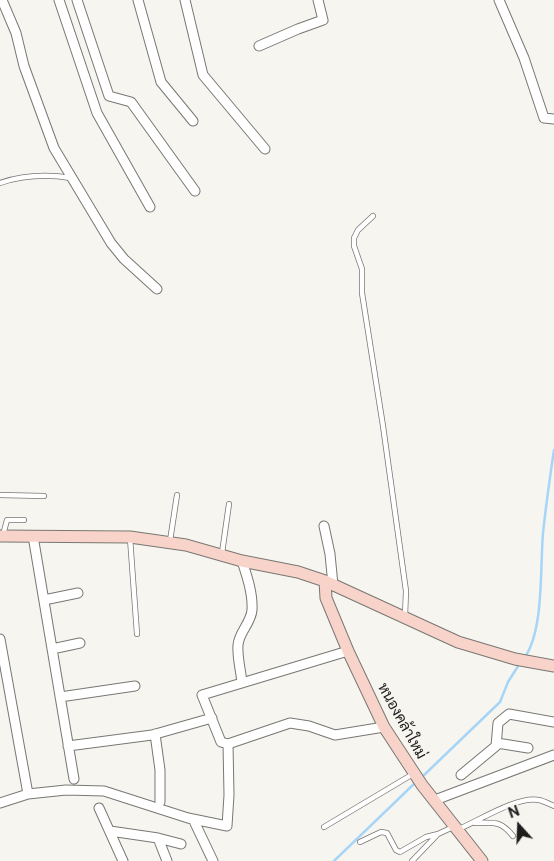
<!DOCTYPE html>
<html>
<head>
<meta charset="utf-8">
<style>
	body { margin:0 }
	#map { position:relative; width:554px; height:861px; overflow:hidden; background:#f7f5f0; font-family:"Public Sans",sans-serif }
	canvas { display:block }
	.north { position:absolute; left:494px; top:801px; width:50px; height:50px; -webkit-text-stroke:4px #f7f5f0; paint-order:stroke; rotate:340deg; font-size:14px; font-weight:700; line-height:20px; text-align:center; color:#1e1d1c }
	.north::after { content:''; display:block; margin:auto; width:18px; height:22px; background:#1e1d1c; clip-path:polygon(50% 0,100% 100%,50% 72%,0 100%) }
</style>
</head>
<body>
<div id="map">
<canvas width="554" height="861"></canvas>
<div class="north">N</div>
</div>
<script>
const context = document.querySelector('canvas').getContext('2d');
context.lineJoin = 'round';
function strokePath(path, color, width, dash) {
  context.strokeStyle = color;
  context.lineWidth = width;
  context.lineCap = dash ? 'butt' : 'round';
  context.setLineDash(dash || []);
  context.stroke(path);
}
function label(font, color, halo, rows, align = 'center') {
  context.font = font + ' "Public Sans",Sarabun,sans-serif';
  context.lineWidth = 4;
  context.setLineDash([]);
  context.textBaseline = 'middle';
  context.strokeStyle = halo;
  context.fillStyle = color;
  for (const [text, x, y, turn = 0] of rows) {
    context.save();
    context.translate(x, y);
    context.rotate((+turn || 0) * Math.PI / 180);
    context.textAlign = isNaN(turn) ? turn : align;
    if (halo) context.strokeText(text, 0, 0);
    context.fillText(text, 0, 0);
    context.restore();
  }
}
const stream = new Path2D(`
	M525 657C544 629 540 568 543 533 546 505 550 477 554 450
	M422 777 500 702 508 682 520 663
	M334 861 416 782`);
const lane = new Path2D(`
	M0 183C24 175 46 174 71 178
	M373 216 358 230 354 238V246L362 269V293L383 426 406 591 405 616
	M0 495 44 496
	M3 535 7 520H24
	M130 538 137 634
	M170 541 177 495
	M222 553 229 504
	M475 823C494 823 500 820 513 836
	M324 827 413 774
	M459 829C480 820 517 796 539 800 544 801 549 804 554 806
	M360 842 381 832 387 833 396 850 400 852 426 837 438 834
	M412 861 438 834 453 827`);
const street = new Path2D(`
	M2 0 16 33 24 66 54 148 111 243 124 259 157 289
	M59 0 97 113 150 207
	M77 0 109 96 131 102 195 191
	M138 0 161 82 193 121
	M185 0 203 75 265 149
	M499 0 524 58 544 118 554 119
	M259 46 298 29 323 20 318 0
	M324 526 330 554 333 585
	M33 536 74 779
	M44 600 78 593
	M0 639 28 794
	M52 649 80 643
	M348 651 202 695 221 742 228 744 290 723 309 726 335 735 384 727
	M242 683C241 671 237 657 238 645 239 632 251 623 252 610 253 594 247 576 242 561
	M60 697 135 686
	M155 734 160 770V802
	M497 743 528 748
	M68 746 152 735 212 718
	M461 775 496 746 498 723 509 714 554 722
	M435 800 554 755
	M0 803 28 794 66 790 104 791 188 818 227 826 229 795 228 744
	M99 808 123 861
	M193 819 213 861
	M110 831 158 838 181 844
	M158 838 167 861`);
const secondary = new Path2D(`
	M0 536 130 537 186 545 242 561 298 572 325 581 458 642 515 659 554 666
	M325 581 326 598 348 651 384 727 422 785 482 861`);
const streetNames = [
	["หนองคล้าใหม่",402,721,61]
];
strokePath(stream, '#a7d5f7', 2.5);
strokePath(lane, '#797773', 6);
strokePath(street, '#797773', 11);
strokePath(secondary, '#797773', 13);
strokePath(lane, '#fff', 4.5);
strokePath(street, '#fff', 9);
strokePath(secondary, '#f7d3ca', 11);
label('15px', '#1e1d1c', '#f7f5f0', streetNames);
</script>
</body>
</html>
